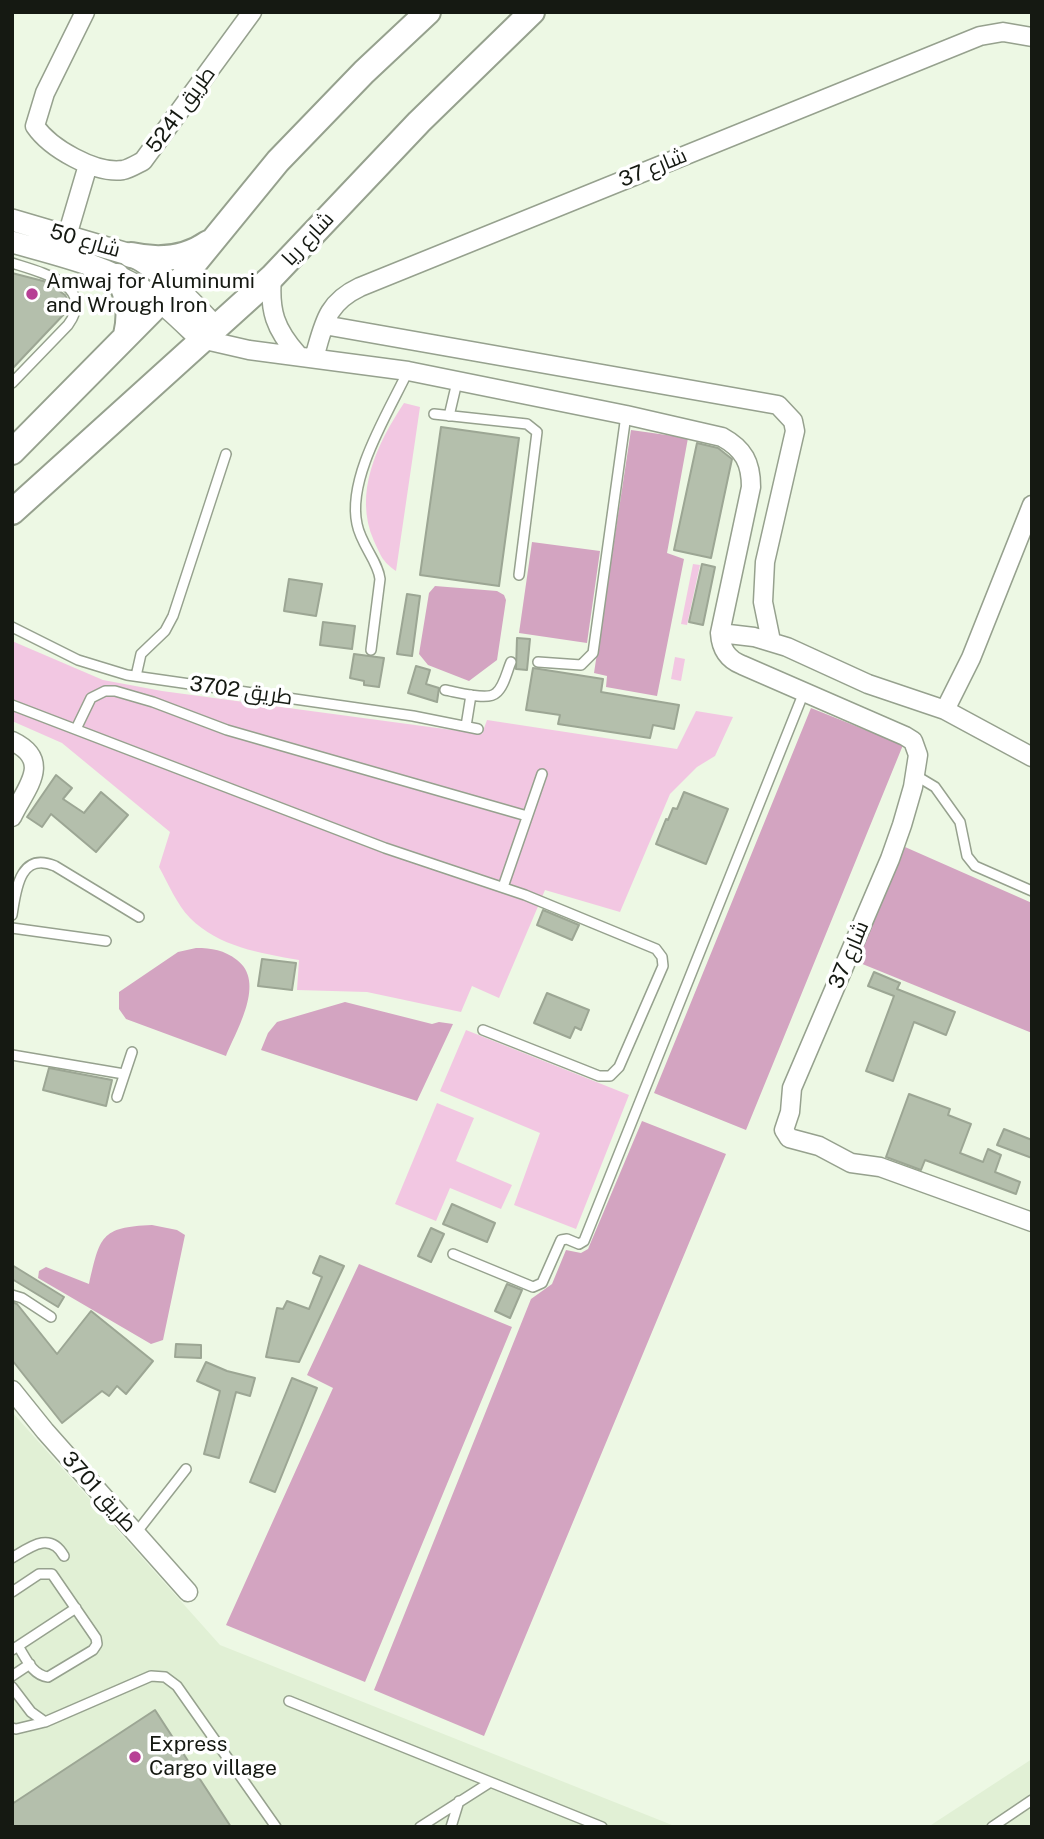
<!DOCTYPE html>
<html>
<head>
<meta charset="utf-8">
<style>
	body { margin:0 }
	#map { position:relative; width:1044px; height:1839px; overflow:hidden; background:#edf8e4; font-family:"Public Sans",sans-serif }
	canvas { display:block }
	.frame { position:absolute; inset:0; border:14px solid #151912; pointer-events:none }
</style>
</head>
<body>
<div id="map">
<canvas width="1044" height="1839"></canvas>
<div class="frame"></div>
</div>
<script>
const context = document.querySelector('canvas').getContext('2d');
context.lineJoin = 'round';
function paint(path, color) {
  context.fillStyle = color;
  context.fill(path, 'evenodd');
}
function strokePath(path, color, width, dash) {
  context.strokeStyle = color;
  context.lineWidth = width;
  context.lineCap = dash ? 'butt' : 'round';
  context.setLineDash(dash || []);
  context.stroke(path);
}
function label(font, color, halo, rows, align = 'center') {
  context.font = font + ' "Public Sans",Cairo,sans-serif';
  context.lineWidth = 7;
  context.setLineDash([]);
  context.textBaseline = 'middle';
  context.strokeStyle = halo;
  context.fillStyle = color;
  for (const [text, x, y, turn = 0] of rows) {
    context.save();
    context.translate(x, y);
    context.rotate((+turn || 0) * Math.PI / 180);
    context.textAlign = isNaN(turn) ? turn : align;
    if (halo) context.strokeText(text, 0, 0);
    context.fillText(text, 0, 0);
    context.restore();
  }
}
const built = new Path2D(`
	M12 1412 220 1645 677 1827H12Z
	M1032 1759V1827H928Z`);
const green = new Path2D(`
	M404 403 420 407 396 571C382 561 381 556 374 541 353 493 377 444 404 403Z
	M693 564 700 565 687 625 681 624Z
	M12 641 103 680 162 691 482 734 487 720 677 749 696 711 733 717 715 756 697 767 670 794 620 912 545 890 499 998 472 986 461 1012 367 992 297 990 299 960C260 953 219 947 190 918 177 905 168 883 159 867L170 832 62 743 12 721Z
	M675 657 685 659 681 681 671 679Z
	M466 1030 629 1095 576 1229 514 1205 540 1133 440 1091Z
	M437 1103 474 1118 456 1161 512 1185 501 1209 450 1188 436 1221 395 1204Z`);
const forest = new Path2D(`
	M631 430 688 438 667 553 684 559 657 696 606 687 607 676 594 673Z
	M532 542 600 551 587 643 519 633Z
	M435 586 497 591 504 595 506 600 497 660 469 681 428 665 419 654 429 593Z
	M811 708 903 745 746 1130 654 1093Z
	M905 847 1032 903V1033L855 961Z
	M196 948C212 948 224 950 237 960 266 982 237 1029 226 1056L126 1019 119 1009V992L178 952Z
	M345 1002 432 1024 439 1022 453 1024 417 1101 261 1050 268 1033 277 1022Z
	M642 1121 726 1154 484 1736 374 1690 531 1299 552 1284 566 1250 581 1253 588 1249Z
	M152 1225 177 1230 185 1235 163 1340 151 1344 38 1278 39 1271 46 1267 89 1284C100 1237 100 1227 152 1225Z
	M359 1264 512 1327 365 1682 226 1625 333 1388 307 1375Z`);
const building = new Path2D(`
	M12 273 47 282 65 295 68 301 67 311 12 369Z
	M441 427 519 438 499 586 420 575Z
	M697 443 718 448 732 459 711 558 674 550Z
	M702 564 715 567 703 625 689 622Z
	M289 579 322 584 316 616 284 611Z
	M407 594 420 596 412 656 397 654Z
	M323 622 355 626 352 649 320 645Z
	M517 638 530 639 527 670 516 669Z
	M354 654 384 658 379 687 364 685V681L350 678Z
	M416 666 430 670 426 684 439 688 437 702 408 693Z
	M533 668 603 679 601 692 679 705 674 729 653 725 650 738 558 724 560 715 526 710Z
	M56 775 72 788 63 799 84 813 101 792 128 815 96 852 51 814 42 827 27 817Z
	M684 792 728 809 706 864 656 844 666 819 668 820 673 808 677 809Z
	M543 910 579 925 572 940 537 925Z
	M262 959 296 963 292 990 258 986Z
	M874 972 900 983 897 989 955 1012 946 1035 914 1022 893 1081 866 1071 894 996 868 986Z
	M547 993 589 1010 581 1030 575 1027 570 1038 534 1023Z
	M49 1068 112 1080 106 1106 43 1090Z
	M909 1094 950 1109 948 1115 971 1124 960 1153 983 1162 988 1149 1001 1155 995 1172 1020 1182 1016 1194 925 1160 921 1170 886 1157Z
	M1004 1129 1032 1140V1158L997 1145Z
	M452 1204 495 1223 487 1242 443 1224Z
	M431 1228 444 1234 431 1262 418 1256Z
	M320 1256 344 1266 299 1362 266 1357 277 1308 283 1309 287 1301 309 1309 322 1277 313 1273Z
	M12 1265 64 1297 58 1307 12 1279Z
	M507 1284 522 1290 510 1318 495 1311Z
	M12 1302 17 1304 57 1354 91 1311 153 1361 126 1394 117 1386 109 1396 102 1391 62 1423 12 1360Z
	M176 1344 201 1345V1358L175 1357Z
	M206 1362 227 1371 255 1378 250 1396 236 1392 219 1458 204 1454 220 1391 197 1381Z
	M292 1378 317 1388 275 1492 250 1482Z
	M155 1710 231 1827H12V1804Z`);
const service = new Path2D(`
	M12 263C40 272 97 285 68 325L12 383
	M434 414 527 424 537 432 519 575
	M449 416 457 382
	M12 627 78 660 127 675 413 716 478 729
	M371 650 380 579C378 561 361 545 357 524 347 478 388 413 408 371
	M538 662 581 665 593 653 626 415
	M136 676 141 654 165 631 173 616 226 454
	M445 690C457 692 488 701 496 693 504 687 507 671 511 662
	M12 705 385 848 525 895 656 949 662 957 663 966 619 1067 610 1076H599L483 1030
	M466 726 471 695
	M76 729 91 698 105 691H115L153 702 227 730 527 816
	M915 775 935 787 960 822 967 856 975 866 1032 891
	M503 887 542 774
	M12 915C16 891 19 851 55 866L139 917
	M12 928 106 941
	M12 1055 124 1074
	M117 1097 132 1052
	M453 1254 533 1287 542 1283 561 1240 567 1239 579 1244 584 1241 804 692
	M12 1295 22 1298 51 1317
	M136 1533 186 1469
	M12 1558C30 1547 50 1531 64 1556
	M12 1592 39 1574H52L96 1638 97 1644 93 1650 48 1677C32 1675 26 1658 18 1646
	M12 1650 76 1608
	M12 1676 30 1664
	M12 1687 31 1712 45 1722
	M289 1701 602 1827
	M12 1728 16 1729 45 1722 151 1676 165 1677 177 1686 276 1827
	M420 1827 489 1783
	M451 1827 459 1801
	M992 1827 1032 1800`);
const minor = new Path2D(`
	M85 12 45 93 35 126C50 148 95 174 123 170 129 169 137 164 143 161L252 12
	M67 236 88 165
	M272 277C269 311 275 329 298 355
	M324 325 778 405 793 421 795 431 765 562 763 602 771 641
	M201 339 249 350 408 371 626 415 722 437C744 449 751 463 751 487L720 633C721 649 727 659 742 665L905 736 913 741 918 755 913 787 902 825 890 859 792 1088 790 1112 784 1130 789 1138 819 1146 851 1163 880 1167 1032 1222
	M314 358C324 324 326 303 360 287L980 36 1003 32 1032 37
	M720 633 754 637 787 647 868 684 945 710 1032 757
	M945 710 971 658 1032 505
	M12 741C54 761 25 789 12 817
	M12 1390 45 1431 188 1592`);
const tertiary = new Path2D(`
	M12 220 131 255C164 272 189 300 215 327
	M12 242C58 255 103 265 143 290 165 303 183 322 201 339`);
const secondary = new Path2D(`
	M131 255C158 261 184 260 208 243
	M117 276C129 296 131 313 126 335
	M12 452 175 287 278 161 364 72 428 12
	M12 512 272 277 419 122 532 12`);
const markers = [
	[32,294,7,"#b74095"],
	[135,1757,7,"#b74095"]
];
const streetNames = [
	["طريق 5241",181,110,-54],
	["شارع 37",653,168,-22],
	["شارع ريا",308,239,-47],
	["شارع 50",85,241,16],
	["طريق 3702",241,691,8],
	["شارع 37",849,955,-67],
	["طريق 3701",99,1492,48]
];
const poiNames = [
	["Amwaj for Aluminumi",46,282],
	["and Wrough Iron",46,306],
	["Express",149,1745],
	["Cargo village",149,1769]
];
paint(built, '#e1f0d5');
paint(green, '#f2c7e2');
paint(forest, '#d3a4c1');
paint(building, '#b4bfac');
strokePath(building, '#9ca694', 2);
strokePath(service, '#96a18e', 12);
strokePath(minor, '#96a18e', 21);
strokePath(tertiary, '#96a18e', 24);
strokePath(secondary, '#96a18e', 28);
strokePath(service, '#fff', 9);
strokePath(minor, '#fff', 18);
strokePath(tertiary, '#fff', 21);
strokePath(secondary, '#fff', 24);
for (const [x, y, r, color] of markers) {
  const dot = new Path2D();
  dot.arc(x, y, r, 0, 2 * Math.PI);
  context.fillStyle = color;
  context.fill(dot);
  strokePath(dot, '#fff', 2.5);
}
label('21px', '#151912', '#fff', streetNames);
label('21px', '#151912', '#fff', poiNames, 'left');
</script>
</body>
</html>
